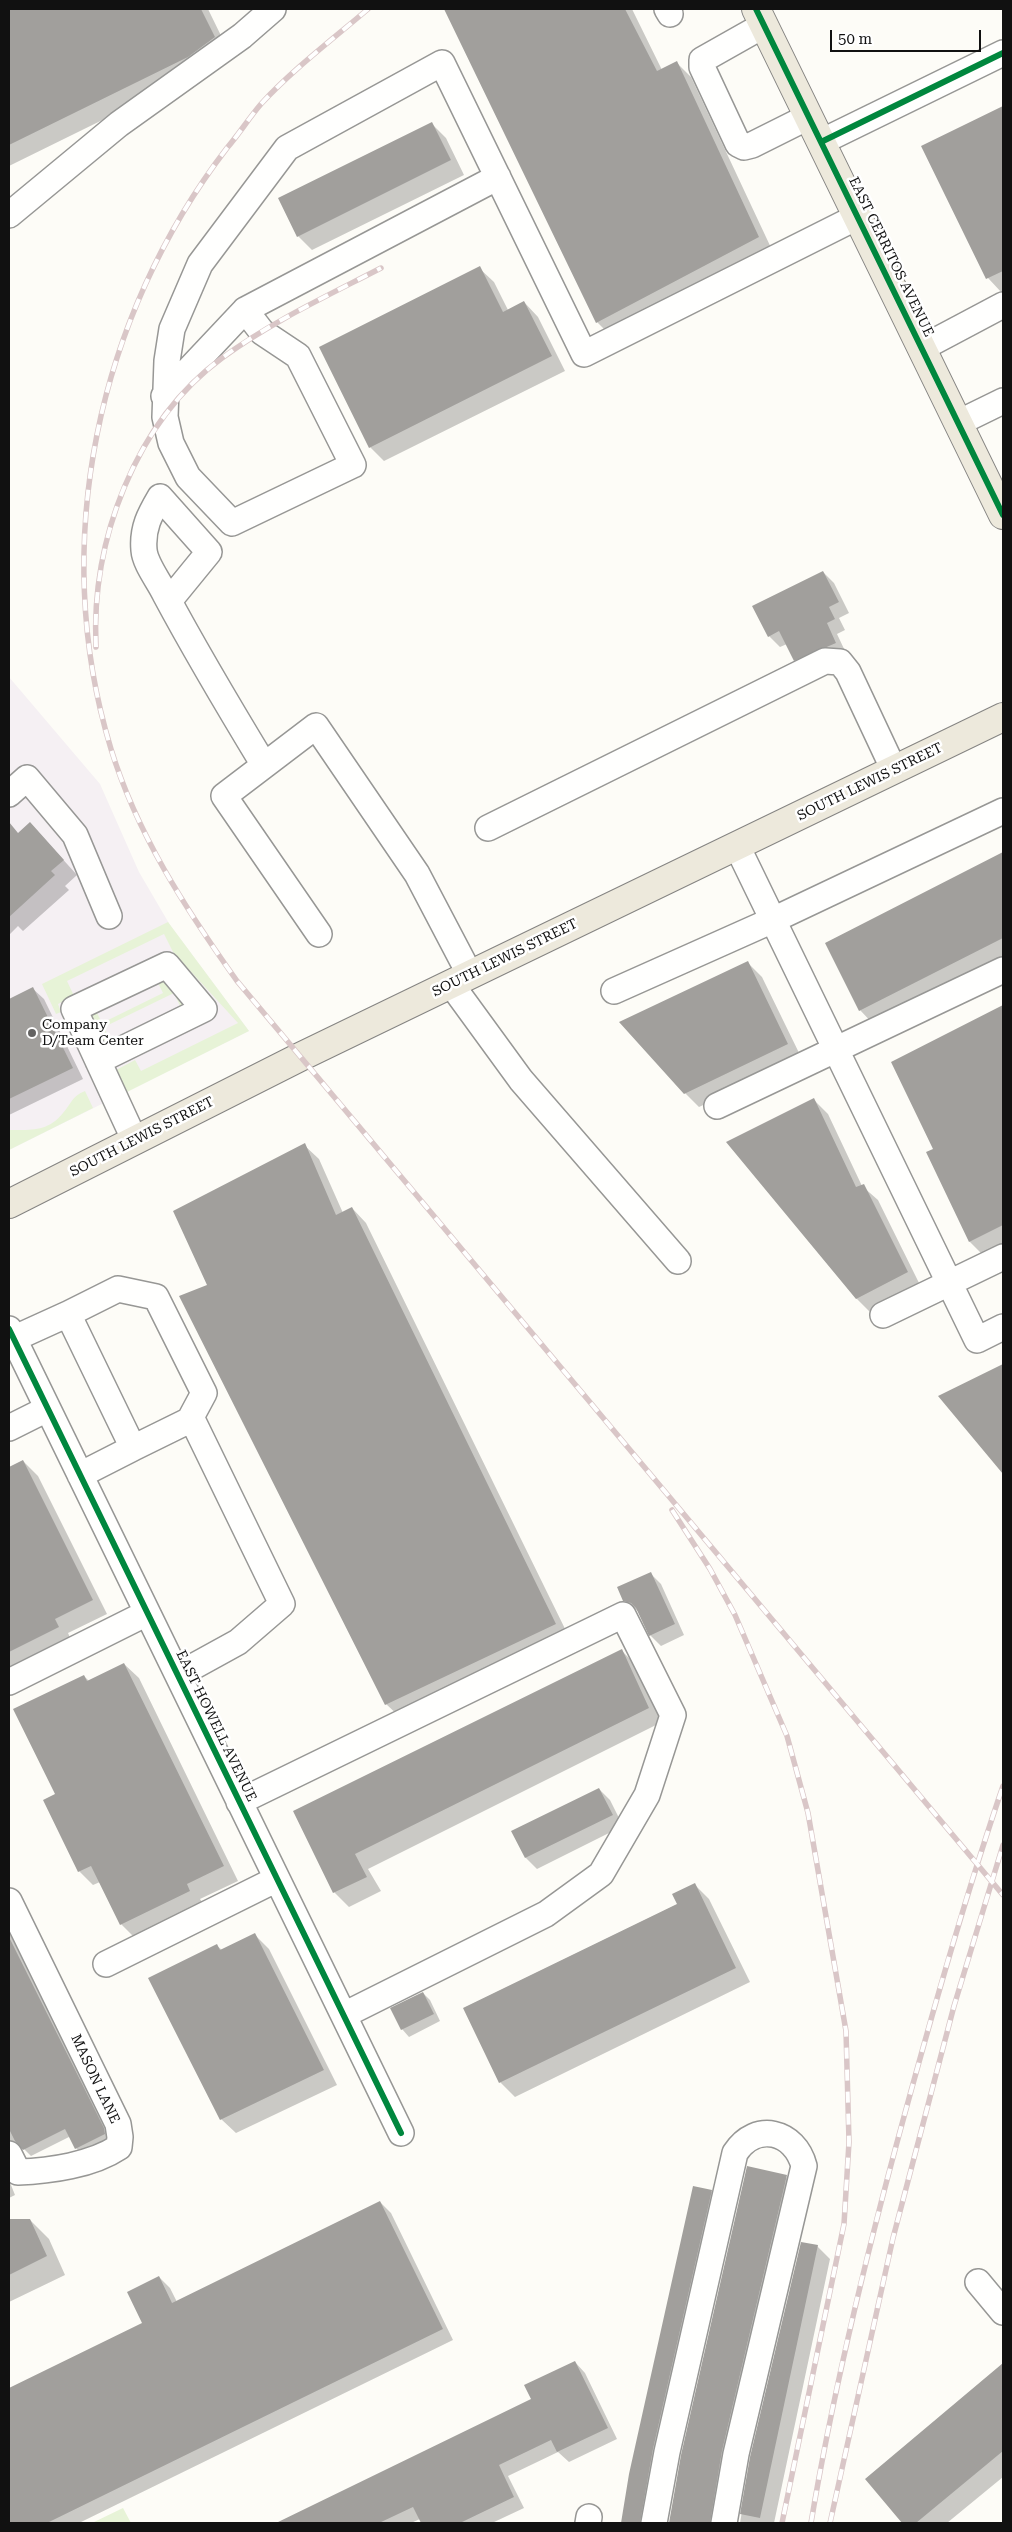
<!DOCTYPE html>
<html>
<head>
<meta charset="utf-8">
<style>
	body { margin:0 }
	#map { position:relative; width:1012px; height:2532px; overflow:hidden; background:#fdfcf7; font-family:"Roboto Serif",serif }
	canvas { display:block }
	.frame { position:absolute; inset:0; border:10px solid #111; pointer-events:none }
	.scale { position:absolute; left:830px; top:30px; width:151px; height:22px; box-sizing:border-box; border:2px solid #111; border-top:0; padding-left:6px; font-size:15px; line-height:18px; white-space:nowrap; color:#111; -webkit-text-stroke:4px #fff; paint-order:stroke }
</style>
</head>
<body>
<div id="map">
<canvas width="1012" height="2532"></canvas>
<div class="frame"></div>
<div class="scale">50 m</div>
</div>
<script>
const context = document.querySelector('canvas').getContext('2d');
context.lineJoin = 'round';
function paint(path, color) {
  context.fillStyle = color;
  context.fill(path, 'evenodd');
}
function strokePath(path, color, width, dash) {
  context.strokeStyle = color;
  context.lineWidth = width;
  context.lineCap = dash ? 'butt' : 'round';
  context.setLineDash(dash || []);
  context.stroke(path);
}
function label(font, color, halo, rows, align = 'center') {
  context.font = font + ' "Roboto Serif",serif';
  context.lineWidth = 5;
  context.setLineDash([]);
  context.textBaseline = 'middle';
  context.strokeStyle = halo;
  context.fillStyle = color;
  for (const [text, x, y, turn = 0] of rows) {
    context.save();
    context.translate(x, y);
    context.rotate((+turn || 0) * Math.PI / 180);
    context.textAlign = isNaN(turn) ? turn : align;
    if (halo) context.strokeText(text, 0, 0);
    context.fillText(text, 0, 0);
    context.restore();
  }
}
const industrial = new Path2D(`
	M9 677 100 784 139 872 170 925 249 1031 9 1150Z`);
const green = new Path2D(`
	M168 922 249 1031 127 1092 116 1070 135 1060 141 1071 238 1023 173 952 164 934 67 981 74 996 58 1004 61 1012 56 1014 42 984Z
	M167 976 189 1004 181 1008 174 993 104 1027 109 1038 104 1041 91 1014 96 1011 102 1023 163 993 157 981Z
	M85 1091 93 1108 9 1150V1130C30 1130 48 1132 63 1113 71 1104 72 1096 85 1091Z
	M123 2508 131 2523H92Z`);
const shadow = new Path2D(`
	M9 9H208L229 52 202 71 9 166Z
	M446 9H632L662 70 677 63 691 77 773 252 612 337 597 322Z
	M1003 108V292L1002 293 988 278 923 147Z
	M431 123 446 138 464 175 312 250 298 236Z
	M479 268 494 282 508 310 524 302 538 317 565 371 384 461 370 447Z
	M823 572 834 583 849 613 839 618 845 630 837 634 846 653 805 671 795 660 787 644 780 647 769 636Z
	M30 823 77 875 65 886 69 890 23 931 18 926 9 935V834L13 829 18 834Z
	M1003 854V960L874 1025 860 1010 826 943Z
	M748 963 762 977 802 1059 699 1107 685 1093Z
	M33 989 44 999 83 1079 9 1115V1000Z
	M1003 1007V1246L984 1256 970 1242 935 1150 893 1062Z
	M814 1100 828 1114 862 1186 878 1200 921 1287 871 1313 857 1299 728 1142Z
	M304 1145 319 1159 343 1213 352 1208 366 1223 570 1639 401 1718 386 1704 209 1285Z
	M1003 1366V1472L940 1397Z
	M23 1461 38 1476 107 1614 68 1633 72 1642 9 1673V1469Z
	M650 1573 661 1584 684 1635 661 1646 650 1635 639 1612 624 1600Z
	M622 1651 636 1665 662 1722 368 1869 381 1891 349 1907 334 1892 294 1812Z
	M124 1664 139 1678 238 1881 200 1899 204 1905 136 1939 121 1924 100 1882 93 1885 79 1871 57 1795 84 1676 89 1681Z
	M599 1789 610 1800 623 1826 537 1869 526 1858 513 1832Z
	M694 1884 709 1899 750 1982 515 2097 500 2082 464 2008 678 1904Z
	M9 1932 111 2141 83 2155 76 2148 71 2136 31 2156 23 2148 17 2146 9 2149Z
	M255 1935 269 1949 337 2085 236 2133 221 2119 216 1945 222 1950Z
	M423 1993 430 2000 440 2021 409 2037 402 2029Z
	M787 2176 799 2189 724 2523H670L682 2455Z
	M9 2180 15 2195 9 2198Z
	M711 2191 724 2204 654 2523H623L631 2474Z
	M380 2202 391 2213 453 2340 79 2523H9V2390L144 2324 159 2277 170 2288 177 2302Z
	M9 2220H30L49 2239 65 2275 9 2302Z
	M817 2246 830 2259 774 2523H740L751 2457Z
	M575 2362 585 2373 617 2439 569 2462 558 2452 508 2476 524 2508 492 2523H423L420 2519 411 2523H279L532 2400Z
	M1003 2364V2477L947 2523H903L866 2479Z`);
const building = new Path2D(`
	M9 9H201L215 37 188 57 9 145Z
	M444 9H625L657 71 677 61 759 237 596 323Z
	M1003 106V271L986 279 921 146Z
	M432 122 451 160 297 237 278 198Z
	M480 266 503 312 524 301 552 356 369 448 319 347Z
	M823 571 839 602 829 607 835 619 827 623 836 643 794 661 779 631 768 637 752 606Z
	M9 822 18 833 30 822 64 860 51 871 55 875 9 917Z
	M1003 852V938L859 1011 825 943Z
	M748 961 788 1044 684 1094 619 1022Z
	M33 987 73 1068 9 1099V999Z
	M1003 1005V1225L969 1242 926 1152 933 1149 891 1062Z
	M814 1098 856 1187 864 1184 908 1272 856 1299 726 1142Z
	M305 1143 336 1215 352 1207 556 1624 385 1705 179 1296 207 1285 173 1211Z
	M1003 1364V1474L938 1396Z
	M23 1460 93 1600 55 1619 59 1627 9 1652V1467Z
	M651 1572 675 1624 649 1636 636 1608 631 1603 623 1601 617 1587Z
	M622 1649 649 1708 355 1854 367 1877 333 1893 293 1811Z
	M124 1663 224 1866 187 1884 190 1891 120 1925 91 1866 78 1872 43 1800 55 1794 13 1709 84 1675 87 1681Z
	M599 1788 613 1815 525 1858 511 1831Z
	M695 1883 736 1968 499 2083 463 2008 677 1904 672 1894Z
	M255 1933 324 2070 220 2120 148 1978 217 1944 220 1950Z
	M9 1937 104 2128 105 2134 75 2149 65 2129 23 2150 15 2141 9 2129Z
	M423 1992 434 2014 401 2030 390 2008Z
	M747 2166 787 2175 722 2451 710 2523H669L681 2455Z
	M693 2186 712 2190 653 2449 640 2523H621L629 2474Z
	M380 2201 443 2329 47 2523H9V2388L142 2323 127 2292 159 2276 172 2303Z
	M9 2219H30L47 2256 9 2275Z
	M801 2242 818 2245 760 2518 740 2514 750 2457Z
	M575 2361 608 2428 557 2452 551 2440 499 2465 514 2497 460 2523H421L413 2507 379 2523H276L531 2399 524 2385Z
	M1003 2363V2451L916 2523H902L865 2479Z`);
const minor = new Path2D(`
	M667 9 670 14
	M764 25 702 60V67L738 144 744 147 752 145 808 117
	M821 142 1003 53
	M498 177 245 310 262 332 298 356 353 465 232 523 188 477 171 443 165 417 167 361 172 329 200 264 287 148 442 63 584 354 857 217
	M9 215 119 124 242 36 273 9
	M922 348 1003 305
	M164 396 245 310
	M958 423 1003 401
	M169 601 209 552 160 497C150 514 142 528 144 550 145 564 159 581 165 594 196 652 230 709 264 765
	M9 794 27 778 75 835 109 916
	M488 828 825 661 840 662 848 672 894 770
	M737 846 977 1340 1003 1327
	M319 934 224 796 316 726 417 874 470 975
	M451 984 521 1080 678 1261
	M614 991 773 920 1003 811
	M98 1061 204 1009 167 965 74 1009 135 1141
	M717 1106 1003 970
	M68 1314 118 1289 156 1297 204 1393 189 1421
	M883 1315 1003 1257
	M9 1329 401 2133
	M13 1339 68 1314 133 1448 80 1475
	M9 1428 47 1409
	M133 1448 192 1419 282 1604 238 1642 178 1675
	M9 1682 147 1613
	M239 1802 623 1615 673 1715 647 1795 601 1874 546 1914 344 2015
	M9 1901 118 2124 120 2137 119 2147C92 2165 50 2171 18 2172L9 2154
	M106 1964 277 1879
	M978 2282 1003 2312
	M588 2523 589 2517
	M654 2523 667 2452 735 2153C756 2121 795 2131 804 2166L736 2454 724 2523`);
const major = new Path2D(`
	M756 9 1003 515
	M9 1204 300 1057 1003 717`);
const rail = new Path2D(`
	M368 9C333 39 292 70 261 104 249 118 239 134 227 148 98 316 48 544 111 749 137 834 185 908 237 981L1003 1895
	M96 647C91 541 135 422 222 358 271 322 327 296 381 268
	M672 1510 710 1569 735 1615 787 1736 808 1813 846 2031 849 2142 844 2224 782 2523
	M811 2523C834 2385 868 2248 905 2113 935 2003 966 1894 1003 1786
	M830 2523 893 2238 954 2006 1003 1845`);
const cycleway = new Path2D(`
	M756 9 1003 515
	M821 142 1003 53
	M9 1329 401 2133`);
const markers = [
	[32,1033,5,"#646362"]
];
const streetNames = [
	["EAST CERRITOS AVENUE",891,257,64],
	["SOUTH LEWIS STREET",870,782,-26],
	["SOUTH LEWIS STREET",505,958,-26],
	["SOUTH LEWIS STREET",142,1137,-27],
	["EAST HOWELL AVENUE",216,1726,64],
	["MASON LANE",95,2079,65]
];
const poiNames = [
	["Company",42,1025],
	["D/Team Center",42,1041]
];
paint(industrial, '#f5f0f3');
paint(green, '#e7f3d7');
paint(shadow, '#0003');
paint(building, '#a19f9c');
strokePath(minor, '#979795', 28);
strokePath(major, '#858482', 30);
strokePath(minor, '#fffffe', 25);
strokePath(major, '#ede9dc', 28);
strokePath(rail, '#d9c6c7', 5.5);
strokePath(rail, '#fff', 4, [11]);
strokePath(cycleway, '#00873e', 6);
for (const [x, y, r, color] of markers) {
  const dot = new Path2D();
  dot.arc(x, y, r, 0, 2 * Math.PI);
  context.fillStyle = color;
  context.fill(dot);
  strokePath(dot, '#fff', 2);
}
label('14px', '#111', '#fff', streetNames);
label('14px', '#111', '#fff', poiNames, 'left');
</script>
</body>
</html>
